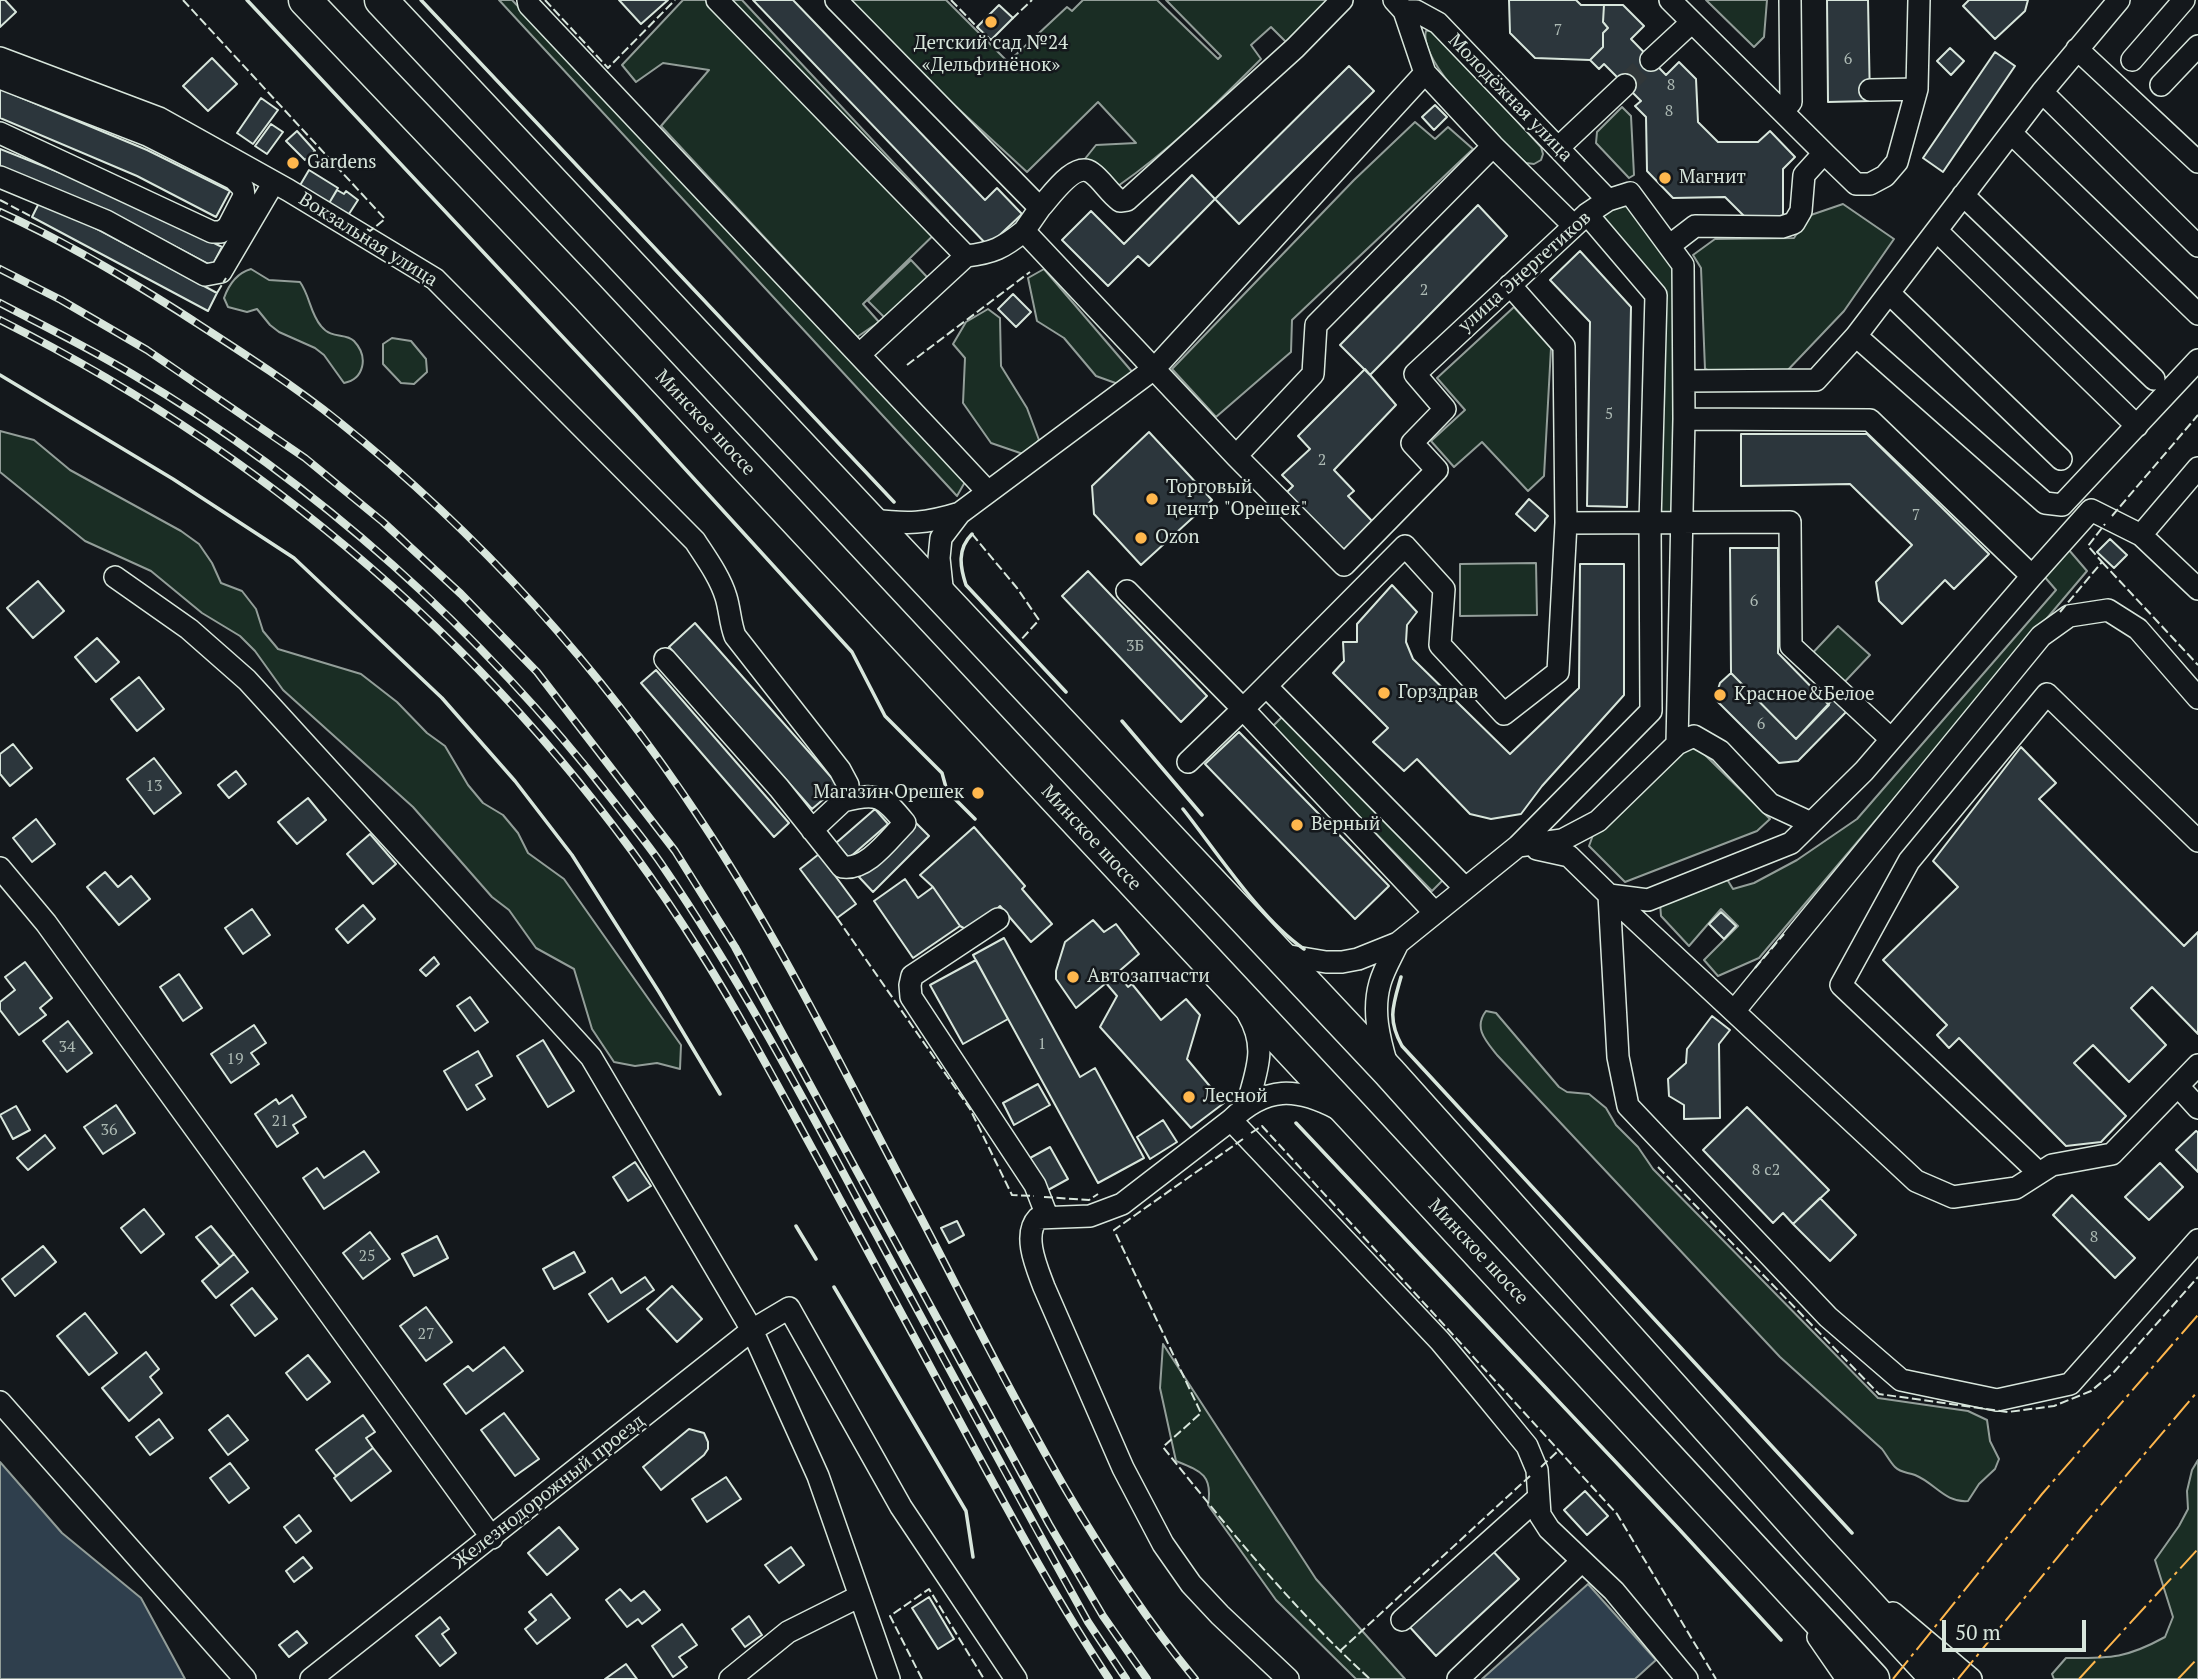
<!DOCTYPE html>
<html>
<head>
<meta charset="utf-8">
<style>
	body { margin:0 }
	#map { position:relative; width:2198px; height:1679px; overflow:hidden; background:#14181c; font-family:"PT Serif",serif }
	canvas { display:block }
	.scale { position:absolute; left:1942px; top:1620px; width:144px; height:32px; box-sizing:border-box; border:4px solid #d8e6dc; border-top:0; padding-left:9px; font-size:21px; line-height:24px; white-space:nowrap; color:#d8e6dc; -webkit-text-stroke:5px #14181c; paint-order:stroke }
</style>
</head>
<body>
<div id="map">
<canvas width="2198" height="1679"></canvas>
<div class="scale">50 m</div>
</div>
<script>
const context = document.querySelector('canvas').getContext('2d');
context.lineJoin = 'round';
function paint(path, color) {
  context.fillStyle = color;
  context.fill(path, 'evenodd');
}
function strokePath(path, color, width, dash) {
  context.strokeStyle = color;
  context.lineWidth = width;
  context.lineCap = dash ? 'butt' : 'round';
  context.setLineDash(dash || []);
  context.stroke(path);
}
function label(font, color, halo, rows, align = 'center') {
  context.font = font + ' "PT Serif",serif';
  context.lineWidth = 5;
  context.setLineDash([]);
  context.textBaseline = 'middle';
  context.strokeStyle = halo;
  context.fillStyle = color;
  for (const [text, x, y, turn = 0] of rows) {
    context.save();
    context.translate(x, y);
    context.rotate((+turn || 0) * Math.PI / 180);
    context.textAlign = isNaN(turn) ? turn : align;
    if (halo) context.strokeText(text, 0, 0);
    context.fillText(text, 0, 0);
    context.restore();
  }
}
const green = new Path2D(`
	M499 0H512L922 431 965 482 957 496Z
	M683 0H742L948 221 863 304 879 322 857 337 661 126 709 70 663 63 636 82 622 65Z
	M848 0H946L1008 62 1067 7 1072 11 1083 0H1157L1218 59 1221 56 1166 0H1331L1287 43 1271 27 1251 45 1261 59C1215 105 1171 149 1118 186L1084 160 1096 145 1136 143 1098 102 1027 172 902 57Z
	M1706 0H1767L1764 37 1754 47Z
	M1433 30 1541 147 1543 154 1541 160 1534 164 1526 163C1503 141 1417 63 1426 31Z
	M1622 107 1631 116 1634 175 1629 178 1596 143 1597 132Z
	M1415 122 1435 139 1448 127 1473 149 1292 320 1291 352 1216 417 1172 369 1354 180Z
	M1628 203 1676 269 1674 516 1657 515 1662 293 1600 218 1611 207Z
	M1843 204 1894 239 1844 311 1785 373 1723 376 1705 369 1701 268 1693 255 1715 239 1794 238 1808 216Z
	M911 260 928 278 886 319 868 301Z
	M251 269 269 280 300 282C310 296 310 313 321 326 332 340 345 332 354 341 369 357 364 379 344 383L324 355 315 348 279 332 270 325 257 309 247 312 228 307 224 298C229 284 237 273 251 269Z
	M1044 269 1134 374 1121 385 1096 376 1064 338 1037 321 1028 278Z
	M1514 307 1551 348 1544 476 1528 491 1482 442 1454 467 1431 441 1465 410 1437 378Z
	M988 309 1000 318 1001 366 1027 408 1039 440 1026 455 991 443 963 403 965 358 953 344 966 322Z
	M392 338 411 341 426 359 427 372 414 384 401 383 383 364V344Z
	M0 431 34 440 70 470 181 531 199 544 212 563 221 583 242 591 256 609 263 631 278 649 361 674 397 702 427 733 445 746 468 785 483 803 503 815 518 833 528 853 564 879 681 1045 680 1069 657 1063 635 1066 614 1062 592 1029 574 969 536 948 509 910 492 897 413 807 283 690 255 651 240 636 202 613 151 571 85 541 0 472Z
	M2069 550 2087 571 1759 958 1718 976 1704 960 1738 926 1721 909 1689 946 1661 916 1660 903 1725 876 1733 889 1754 883 1797 860 1857 819 2056 590 2043 575Z
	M1536 563 1537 615 1460 616V564Z
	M1838 626 1870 655 1837 690 1806 660Z
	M1284 715 1443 880 1432 891 1272 727Z
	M1687 747 1699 749 1770 819 1757 831 1625 882 1589 846 1593 835Z
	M1486 1011 1496 1013 1559 1087 1567 1092 1589 1094 1606 1108 1616 1125 1638 1147 1653 1169 1878 1398 1968 1411 1987 1420 1990 1441 1999 1459 1995 1469 1979 1484 1968 1501C1945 1503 1935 1483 1915 1475 1907 1472 1901 1473 1895 1467 1890 1462 1886 1454 1882 1449L1780 1357 1497 1055C1486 1041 1473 1028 1486 1011Z
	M1163 1344 1316 1579 1405 1679H1356L1276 1600 1208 1505C1213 1475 1201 1471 1176 1461L1160 1388Z
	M2198 1460V1679H2054L2052 1674 2066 1658C2110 1658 2125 1659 2165 1637L2173 1617 2155 1560 2179 1526 2188 1509 2187 1491 2192 1470Z`);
const water = new Path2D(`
	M0 1462 62 1533 141 1598 185 1679H0Z
	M1588 1584 1656 1660 1635 1679H1482Z`);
const building = new Path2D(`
	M0 0H5L16 12 0 27Z
	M619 0H668L641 24Z
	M753 0H793L985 200 997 188 1022 214 988 246Z
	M1509 0H1576L1581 5H1604L1603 22 1608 28 1603 33V47L1590 60 1535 58 1510 33Z
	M1827 0H1868L1870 101 1828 102Z
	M1969 0H2028L2025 11 1995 39 1963 6Z
	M999 5 1013 18 991 40 977 27Z
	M1604 5H1623L1644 26 1631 39 1666 75 1679 62 1696 79 1698 122 1718 142H1758L1770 131 1795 157 1783 169V221L1750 222 1725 197 1673 198 1647 171 1646 117 1635 106 1641 101 1604 64 1599 69 1590 60 1603 47V33L1608 28 1603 22Z
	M1950 48 1964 61 1951 75 1937 61Z
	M1995 52 2015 66 1943 172 1923 158Z
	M212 58 237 84 208 111 183 86Z
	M1349 66 1374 91 1239 224 1215 199Z
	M0 89 147 150 230 191 216 217 137 176 0 118Z
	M261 98 278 110 253 144 237 133Z
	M1435 105 1447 117 1434 130 1422 117Z
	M271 124 283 132 267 154 255 146Z
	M297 131 315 151 305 160 286 141Z
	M0 149 124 198 222 247 212 266 115 215 0 169Z
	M309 170 338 188 328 205 299 187Z
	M1192 175 1215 199 1149 266 1138 256 1108 286 1062 240 1091 211 1124 244Z
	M337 190 344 194 346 191 358 200 347 217 328 205Z
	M41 199 217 293 208 311 32 217Z
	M1478 205 1507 236 1370 375 1340 345Z
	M1580 251 1631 307 1627 507 1587 506 1590 322 1550 280Z
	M1013 294 1031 312 1016 327 998 309Z
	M1365 369 1396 405 1334 470 1354 491 1348 496 1373 522 1343 551 1286 493 1293 486 1282 475 1310 449 1298 436Z
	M1149 432 1212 500 1141 565 1094 514 1092 486Z
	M1741 434H1867L1989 554 1954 589 1945 580 1902 624 1879 601 1876 582 1912 545 1850 484 1741 486Z
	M1529 499 1548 516 1535 531 1516 514Z
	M2110 539 2127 555 2114 568 2097 552Z
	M1730 548H1778V653L1829 705 1796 739 1731 673Z
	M1580 564H1624V695L1542 786 1521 814 1491 819 1470 814 1417 759 1404 771 1373 742 1388 728 1333 673 1344 661 1343 642H1357V624L1392 585 1417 612 1407 625 1406 642 1413 659 1510 754 1579 688Z
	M1088 571 1207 696 1181 722 1062 596Z
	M38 581 64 611 33 638 7 608Z
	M695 623 839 786 812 809 669 647Z
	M97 638 119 662 96 682 75 657Z
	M656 670 789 823 774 837 641 683Z
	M1731 673 1796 739 1835 697 1848 710 1798 761 1779 763 1715 699 1720 683Z
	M139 677 164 709 137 731 111 699Z
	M1239 732 1389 886 1355 919 1205 764Z
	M13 744 32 768 10 786 0 774V754Z
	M2021 747 2056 783 2039 799 2184 946 2198 932V1034L2152 987 2131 1008 2166 1045 2129 1082 2093 1045 2074 1063 2126 1116 2101 1142 2066 1146 1959 1038 1949 1048 1937 1035 1947 1025 1883 960 1958 887 1933 861Z
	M154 758 181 793 154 814 127 779Z
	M236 771 246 784 229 798 218 785Z
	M308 798 326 820 297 844 278 822Z
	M875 809 888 824 849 858 836 843Z
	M36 819 55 844 32 862 13 838Z
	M915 822 929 836 873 892 859 877Z
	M974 827 1025 886 1022 889 1052 924 1031 942 1000 906 971 932 960 926 933 887 920 875Z
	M370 834 396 864 373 884 347 854Z
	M819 854 856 904 837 918 800 869Z
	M105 872 118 887 131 876 150 899 119 925 87 887Z
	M905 879 918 898 933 887 960 926 913 958 874 901Z
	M363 905 375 919 348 943 336 929Z
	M252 909 270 935 243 954 225 928Z
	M1721 912 1736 926 1724 939 1709 924Z
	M1093 920 1104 932 1116 924 1139 954 1117 973 1128 987 1132 984 1161 1020 1186 999 1200 1015 1187 1059 1224 1103 1191 1128 1100 1027 1117 996 1106 983 1076 1008 1056 979V971L1065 942Z
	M1004 938 1080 1077 1095 1068 1144 1158 1098 1183 973 955Z
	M434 957 439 964 426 976 420 970Z
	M976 960 1008 1019 963 1044 930 985Z
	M25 962 52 998 40 1008 46 1015 19 1035 0 1010V1002L15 990 5 977Z
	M179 974 202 1008 183 1021 160 987Z
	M470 997 488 1022 475 1031 457 1006Z
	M1712 1016 1730 1030 1719 1044 1720 1118 1684 1119V1105L1669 1096 1668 1079 1686 1063 1687 1049Z
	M68 1021 92 1053 67 1072 43 1041Z
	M254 1025 266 1043 251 1053 259 1064 231 1083 211 1054Z
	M543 1040 574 1091 548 1107 517 1056Z
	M478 1051 492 1076 476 1085 485 1099 467 1110 444 1071Z
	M1038 1084 1050 1105 1014 1125 1003 1103Z
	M292 1095 306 1117 293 1125 298 1133 277 1147 255 1114 276 1099 279 1104Z
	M116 1105 135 1133 103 1154 84 1127Z
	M16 1106 30 1130 13 1139 0 1115Z
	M1747 1107 1829 1190 1793 1224 1783 1213 1773 1223 1703 1150Z
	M1163 1120 1177 1142 1150 1159 1137 1137Z
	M2196 1131 2198 1132V1172L2176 1150Z
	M45 1135 55 1148 28 1170 17 1158Z
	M1050 1147 1068 1179 1048 1190 1030 1158Z
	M364 1151 379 1172 324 1209 303 1178 317 1168 324 1178Z
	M635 1162 651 1186 628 1201 613 1177Z
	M2160 1163 2183 1187 2149 1220 2125 1197Z
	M2072 1195 2135 1258 2115 1278 2053 1215Z
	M1820 1198 1856 1235 1830 1261 1793 1224Z
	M144 1209 164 1234 141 1253 121 1228Z
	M957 1221 964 1235 949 1243 941 1228Z
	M211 1226 234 1254 220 1266 196 1237Z
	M370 1232 390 1259 363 1279 343 1253Z
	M437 1236 448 1258 414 1276 402 1254Z
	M43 1246 56 1262 15 1296 2 1279Z
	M574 1252 585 1272 554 1289 543 1269Z
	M234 1254 248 1272 216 1298 202 1281Z
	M645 1277 654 1290 608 1322 589 1294 612 1278 621 1293Z
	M672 1286 702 1319 677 1342 647 1309Z
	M252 1288 277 1319 255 1336 231 1305Z
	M426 1307 452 1342 426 1361 400 1326Z
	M85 1313 117 1353 89 1375 57 1336Z
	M504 1347 523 1371 466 1414 444 1384 468 1366 473 1371Z
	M146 1352 159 1369 150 1377 162 1393 129 1421 102 1388Z
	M308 1355 330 1382 307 1400 286 1373Z
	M504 1413 539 1459 515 1476 481 1430Z
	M228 1415 248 1440 228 1455 209 1430Z
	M363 1415 375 1432 366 1438 373 1448 336 1476 316 1450Z
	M159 1419 173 1438 150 1455 136 1437Z
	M689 1429 704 1433 708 1442V1449L704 1455 661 1490 643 1467Z
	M373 1448 391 1471 351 1501 334 1478Z
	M230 1463 249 1488 229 1503 210 1478Z
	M726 1477 741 1499 707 1522 692 1499Z
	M1585 1491 1608 1516 1587 1535 1564 1510Z
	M299 1515 311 1531 296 1543 284 1527Z
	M559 1527 578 1549 547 1575 528 1553Z
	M791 1547 804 1565 779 1583 765 1565Z
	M1490 1548 1519 1579 1436 1656 1408 1625Z
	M303 1557 312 1568 294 1582 286 1571Z
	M620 1589 631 1601 644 1591 660 1610 642 1624 638 1619 627 1627 606 1600Z
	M551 1594 570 1618 537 1644 525 1629 536 1620 529 1612Z
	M929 1597 954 1639 938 1649 912 1608Z
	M749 1616 762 1635 745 1647 732 1629Z
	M440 1617 449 1629 442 1634 456 1653 440 1666 416 1636Z
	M682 1624 697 1645 679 1657 687 1667 673 1677 652 1646Z
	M297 1631 307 1643 289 1657 279 1645Z
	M626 1664 637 1679H605Z`);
const minorTunnel = new Path2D(`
	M1625 85 1651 60`);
const minor = new Path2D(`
	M528 0 529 5C682 168 836 329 988 492
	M717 0 966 256
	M836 0 1040 208C1051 196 1075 160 1092 173 1102 180 1109 193 1120 201L1127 200 1295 48 1342 0
	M1394 0 1404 11 1425 73 1493 146 1574 226
	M1670 0 1824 153
	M2119 0 2042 92 1856 336 2045 503 2062 505 2198 360
	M1404 11H1416L1438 23 1608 200
	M2077 49 2198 162
	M0 58 159 118 288 190 435 279 695 541C706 558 720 577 726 597 730 610 730 623 735 636L840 770 848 785 843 801 812 830
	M1651 60 1692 22
	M2132 60 2184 0
	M0 78 147 135 234 179 243 188 244 196 228 227 221 232H212L0 133
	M2161 85 2198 46
	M1870 90 1917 89
	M2042 92 2198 246
	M1783 111 1791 102 1790 0
	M2011 133 2198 314
	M1558 148 1625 85
	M0 177 106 221 205 275 221 272 274 182
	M1963 195 2154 379
	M1040 208 1024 231 1236 456 1344 565 1437 470 1412 443 1445 409 1415 374 1587 214 1608 200 1630 193 1683 265 1684 419 1677 744 1598 821 1562 840 1518 846
	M1937 231 2137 426
	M1669 246 1695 226 1782 227 1794 223 1801 211 1804 175 1824 153 1856 184H1870L1885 176 1897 162 1917 89 1919 0
	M1889 293 2061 459
	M860 354 966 256C993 253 1003 248 1024 231
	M1685 381 1816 380 1856 336
	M1236 456 1313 374 1316 325 1493 146
	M2198 468 2141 535 2198 589
	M871 520C908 524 925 524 960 513
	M1566 523 1790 522 1791 646 1891 739
	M2032 576 2091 510 2141 535
	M115 577 189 629 247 680 591 1057 752 1330 818 1476 889 1679
	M1127 591 1243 709 1188 762
	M943 596 939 558 941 538 960 513 1155 368 1425 73
	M665 659 779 788 842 867C867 871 889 839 905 823 883 796 878 792 843 801
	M1266 686 1243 709 1435 913
	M1677 744 1694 736 1720 751 1770 804 1811 823
	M1537 849 1569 856 1609 895 1648 900 1791 843 1864 771 2032 576 1870 420 1684 419
	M0 868 46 923 492 1538
	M1465 888 1266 686 1405 546 1444 589 1440 645 1504 714 1558 672 1566 523 1564 346 1510 285
	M1609 895 1618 1057 1628 1106 1828 1317 1901 1380 1997 1400 2070 1384 2198 1240
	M1609 895 1916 1181 1953 1197 2016 1188 2052 1165 2112 1154 2198 1065
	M998 919 912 976 910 985 911 997 1035 1185 1047 1216
	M1278 954 1326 962H1342L1358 959 1398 943 1518 846 1651 711 1650 523 1656 295 1587 214
	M1735 1010 2041 636 2069 616 2108 610 2138 629 2198 698
	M1387 1065C1379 1038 1372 1011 1380 983 1384 969 1392 956 1398 943
	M2178 1086 2198 1108
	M1247 1106C1256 1071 1268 1048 1248 1014
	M1231 1120 1440 1341 1481 1390 1527 1446 1537 1470 1540 1515 1549 1529 1614 1591 1687 1679
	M2039 1173 1841 985 1909 861 2047 694 2198 841
	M0 1402 245 1679
	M1893 1613 1971 1679
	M1402 1620 1538 1498
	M1818 1637 1847 1679
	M311 1679 752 1330 789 1308 901 1507 1016 1679
	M730 1679 788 1632 860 1596
	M1288 1679 1220 1615 1191 1584 1163 1544 1123 1468 1044 1287C1037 1268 1022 1235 1038 1218L1090 1216 1122 1204 1231 1120C1266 1086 1296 1087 1338 1109
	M1458 1679 1582 1561`);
const highway = new Path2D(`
	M305 0 587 296 1352 1116 1873 1679
	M381 0 1389 1072 1817 1549 1937 1679`);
const rail = new Path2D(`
	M0 212C62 240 121 275 178 311 232 346 288 381 338 421 480 534 602 670 702 822 784 946 849 1082 918 1212 1002 1372 1080 1539 1195 1679
	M0 269 61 300 147 350 305 458 383 522 461 594 537 672 675 851 735 947 1049 1524 1103 1616 1147 1679
	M0 303C44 326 89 348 132 374 318 484 481 631 614 802 630 823 647 843 662 865 736 973 799 1090 861 1206 936 1344 1011 1484 1088 1622L1126 1679
	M0 320C285 463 529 679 699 950 742 1018 780 1090 819 1161 870 1256 922 1351 973 1446 1016 1525 1059 1604 1109 1679`);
const fence = new Path2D(`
	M183 0 385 219 370 231 367 229
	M545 0 608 68 675 0
	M951 0 979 29
	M1012 19 1032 0
	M0 200 32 217
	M217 293 226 278
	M907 365 1030 272
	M2112 516 2198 415
	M972 534 1017 588 1039 620 1019 642
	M2102 562 2198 665
	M2060 612 2102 562 2088 546 2105 524
	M837 918 970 1109 1012 1195 1034 1196
	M1755 968 1784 934
	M1251 1133 1262 1126 1617 1514 1716 1679
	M1243 1139 1114 1230 1201 1413 1163 1447C1228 1528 1293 1609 1370 1679
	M1658 1167 1879 1394 2008 1412 2054 1406 2091 1391 2114 1372 2198 1277
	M1044 1197 1089 1200 1098 1194
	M1541 1467 1559 1450
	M1340 1651 1530 1476
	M922 1679 890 1616 929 1589 984 1679`);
const wall = new Path2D(`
	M247 0 635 414 852 652 885 716 942 773 947 791 975 819
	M421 0 894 502
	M0 375 173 479 294 558 442 698 515 781 572 855 659 992 720 1094
	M972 534C957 549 960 567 966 585L1066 692
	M1122 721 1202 815
	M1183 809C1216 851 1262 921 1304 949
	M1401 977C1393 1005 1387 1019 1402 1046L1852 1533
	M1296 1123 1678 1528 1781 1640
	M796 1226 816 1259
	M834 1287 966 1511 973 1557`);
const power = new Path2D(`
	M1893 1679 2042 1494 2198 1315
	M1958 1679 2084 1525 2198 1391
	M2079 1679 2198 1549
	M2178 1679 2198 1658`);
const markers = [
	[991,22,7,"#ffb74d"],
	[293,163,7,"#ffb74d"],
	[1665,178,7,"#ffb74d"],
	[1152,499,7,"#ffb74d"],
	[1141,538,7,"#ffb74d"],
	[1384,693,7,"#ffb74d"],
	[1720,695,7,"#ffb74d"],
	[978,793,7,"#ffb74d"],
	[1297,825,7,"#ffb74d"],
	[1073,977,7,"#ffb74d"],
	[1189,1097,7,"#ffb74d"]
];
const numberNames = [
	["7",1558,30],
	["6",1848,59],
	["8",1671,85],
	["8",1669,111],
	["2",1424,290],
	["5",1609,414],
	["2",1322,460],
	["7",1916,515],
	["6",1754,601],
	["3Б",1135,646],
	["6",1761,724],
	["13",154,786],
	["1",1042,1044],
	["34",67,1047],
	["19",235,1059],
	["21",280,1121],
	["36",109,1130],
	["8 с2",1766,1170],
	["8",2094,1237],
	["25",367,1256],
	["27",426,1334]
];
const poiNames = [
	["Детский сад №24",991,44,"center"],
	["«Дельфинёнок»",991,66,"center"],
	["Gardens",307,163],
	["Магнит",1679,178],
	["Торговый",1166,488],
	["центр \"Орешек\"",1166,510],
	["Ozon",1155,538],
	["Горздрав",1398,693],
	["Красное&Белое",1734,695],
	["Магазин Орешек",964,793,"right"],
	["Верный",1311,825],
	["Автозапчасти",1087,977],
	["Лесной",1203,1097]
];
const streetNames = [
	["Молодёжная улица",1510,98,46],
	["Вокзальная улица",368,240,32],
	["улица Энергетиков",1525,272,-42],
	["Минское шоссе",705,423,47],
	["Минское шоссе",1091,838,47],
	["Минское шоссе",1478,1252,47],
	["Железнодорожный проезд",549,1492,-38]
];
paint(green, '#1a2d24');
strokePath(green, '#939e99', 2);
paint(water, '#2f3f4d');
strokePath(water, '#939e99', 2);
paint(building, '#2c363c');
strokePath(building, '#d8e6dc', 2);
strokePath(minorTunnel, '#313739', 21, [21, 10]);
strokePath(minor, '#d8e6dc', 24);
strokePath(highway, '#d8e6dc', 35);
strokePath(minor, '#14181c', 21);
strokePath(highway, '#14181c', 32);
strokePath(rail, '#d8e6dc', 8);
strokePath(rail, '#14181c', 5, [16]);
strokePath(fence, '#d8e6dc', 2, [9, 3.5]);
strokePath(wall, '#d8e6dc', 3.5);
strokePath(power, '#ffb74d', 2, [24, 5, 3.5, 5]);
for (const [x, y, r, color] of markers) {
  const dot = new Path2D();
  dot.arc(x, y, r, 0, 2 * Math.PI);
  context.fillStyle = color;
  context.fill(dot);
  strokePath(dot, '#14181c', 2.5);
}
label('16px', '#adbab4', null, numberNames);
label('19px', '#d8e6dc', '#14181c', poiNames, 'left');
label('19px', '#d8e6dc', '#14181c', streetNames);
</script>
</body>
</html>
